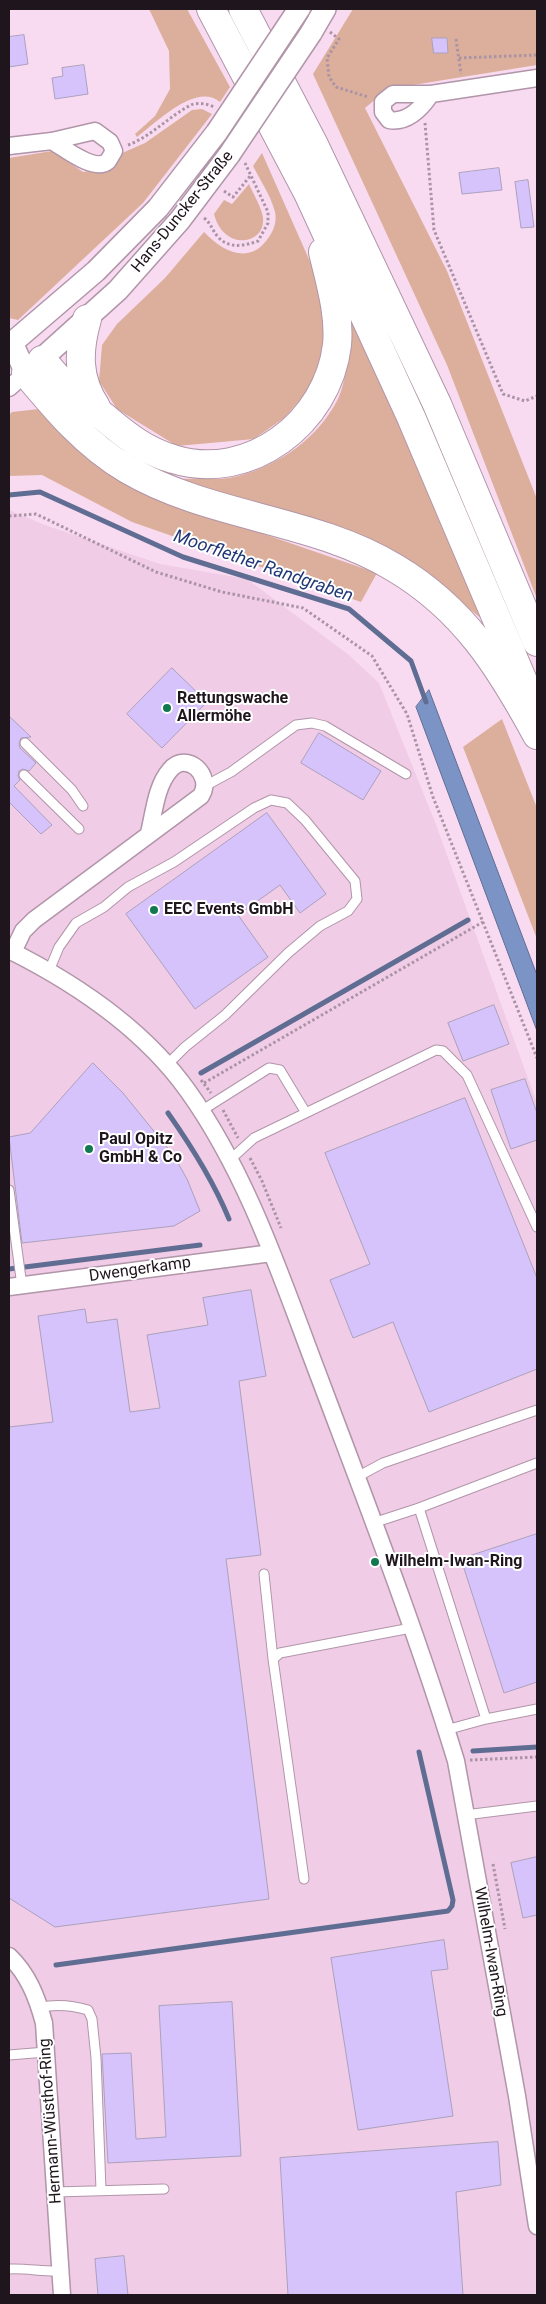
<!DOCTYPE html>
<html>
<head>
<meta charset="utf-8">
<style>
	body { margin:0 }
	#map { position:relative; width:546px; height:2304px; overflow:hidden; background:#f9dbf1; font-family:Roboto,sans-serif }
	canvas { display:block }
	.frame { position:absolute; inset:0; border:10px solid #1f151c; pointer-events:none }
</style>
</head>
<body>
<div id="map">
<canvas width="546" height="2304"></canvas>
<div class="frame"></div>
</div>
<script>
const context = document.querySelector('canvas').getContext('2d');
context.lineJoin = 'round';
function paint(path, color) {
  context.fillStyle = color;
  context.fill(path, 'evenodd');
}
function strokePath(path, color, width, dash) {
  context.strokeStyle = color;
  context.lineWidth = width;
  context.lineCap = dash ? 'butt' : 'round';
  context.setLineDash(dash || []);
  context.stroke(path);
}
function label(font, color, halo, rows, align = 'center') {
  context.font = font + ' Roboto,sans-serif';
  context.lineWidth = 4;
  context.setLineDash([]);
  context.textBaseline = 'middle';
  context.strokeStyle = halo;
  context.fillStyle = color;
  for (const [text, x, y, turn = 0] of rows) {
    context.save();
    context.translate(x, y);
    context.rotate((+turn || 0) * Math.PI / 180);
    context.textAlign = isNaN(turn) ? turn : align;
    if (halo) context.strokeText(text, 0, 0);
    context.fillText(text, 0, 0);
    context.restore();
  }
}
const built = new Path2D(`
	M9 510 45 525 160 564 247 579 349 655 379 683 435 822 537 1103V2295H9Z`);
const green = new Path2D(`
	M149 9H187L230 87 220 102C196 82 156 123 137 137L135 134 155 116 170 89 169 51Z
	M353 9H537V65L388 89 365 108 447 271 537 499V599L447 365 313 74Z
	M202 109 212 114 143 203 18 320 9 318V158L52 151 83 172 109 168 120 154 145 143 192 110Z
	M262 153 323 291 324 348 309 390 284 418 254 439 177 446 117 409 99 381 102 345 117 324 165 278 204 232C223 252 250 266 269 237 274 230 277 221 275 212 271 196 260 180 253 166Z
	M249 184C253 193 259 203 262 213 271 244 224 254 214 214L224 200 232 204Z
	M350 312 487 623 401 555 181 479C198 478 221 481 238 476 280 465 318 438 338 399 349 376 349 337 350 312Z
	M39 409 168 501 377 573 361 602 132 522 42 475 9 476V415L12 412Z
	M502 719 537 808V939L463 747Z`);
const water = new Path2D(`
	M429 690 537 975V1031L416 707Z`);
const stream = new Path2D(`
	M9 495 40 492 183 557 349 609 411 661 426 702
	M201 1073 468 920
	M168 1113C192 1147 213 1180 229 1219
	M9 1269 200 1245
	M473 1751 537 1747
	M56 1965 448 1911 452 1906 453 1900 419 1752`);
const building = new Path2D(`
	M24 35 28 64 9 67V37Z
	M432 38H447L448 53H434Z
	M84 65 88 94 55 99 52 78 63 76 62 68Z
	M499 168 502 190 462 194 459 173Z
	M528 180 534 227 521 228 515 182Z
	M172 668 207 702 162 748 127 714Z
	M9 716 31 737 21 738 19 744 20 748 36 763 29 771 23 769 19 771 18 776 20 780 14 786 52 825 41 834 9 802Z
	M319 733 381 771 363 800 301 763Z
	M267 813 326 894 300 913 280 885 238 915 268 957 195 1009 126 914Z
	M494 1005 509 1044 463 1061 448 1023Z
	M93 1063 123 1093 174 1156 187 1179 200 1211 174 1226 22 1243 9 1137 30 1133Z
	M525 1079 537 1113V1140L511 1149 491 1090Z
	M465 1098 537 1278V1369L429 1412 393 1322 353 1338 330 1280 370 1264 325 1153Z
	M251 1290 266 1376 239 1381 261 1555 226 1559 269 1899 55 1927 9 1898V1427L53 1422 38 1316 85 1309 87 1323 117 1319 130 1412 160 1408 147 1335 208 1325 203 1298Z
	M537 1534V1682L504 1693 461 1559Z
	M537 1857V1915L523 1918 511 1863Z
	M444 1940 448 1969 431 1971 453 2116 358 2130 331 1958Z
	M232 2002 241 2156 108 2163 102 2054 131 2053 136 2139 166 2137 159 2006Z
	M498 2142 501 2185 456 2192 463 2295H288L280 2158Z
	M124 2256 128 2295H98L95 2259Z`);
const path = new Path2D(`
	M330 32 339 39 327 58 329 77 336 87 368 97
	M456 39 461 74
	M459 58 537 55
	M425 123 434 230 503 394 525 401 537 396
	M128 145C152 136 169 116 191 105 197 102 208 104 214 107
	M224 191 233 197 251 175
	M204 218C211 223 212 230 218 237 229 249 244 246 258 241L268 223V212L245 163
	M9 516 36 514 156 572 222 592 303 608 372 656 407 714 433 797 537 1058
	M201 1080 211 1093
	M204 1083 483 922
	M223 1110 238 1138
	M250 1158 262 1181 281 1228
	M470 1760 537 1757
	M493 1864 505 1929`);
const service = new Path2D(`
	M25 743 72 790 83 806
	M24 775 79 829
	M205 786 231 772 296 725 312 723 325 726 406 774
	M49 971 59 947 76 923 104 907 128 887 174 862 254 808 271 800 287 803 305 820 355 881 357 899 348 911 320 926 288 953 225 1015 185 1047 167 1065
	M201 1111 269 1068 280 1070 306 1113
	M231 1159 254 1138 436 1050 443 1051 467 1075 537 1227
	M9 1190 22 1286
	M357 1477 383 1463 537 1410
	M419 1508 537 1463
	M373 1523 419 1508 486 1719 446 1730
	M264 1574 273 1659
	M486 1719 537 1709
	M465 1815 537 1806
	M304 1879 273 1659 280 1653 411 1628
	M40 2007C57 2004 72 2005 88 2010L92 2019 96 2058 101 2190
	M9 2055 46 2052
	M55 2192 164 2189
	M9 2269C27 2268 43 2272 61 2271`);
const minor = new Path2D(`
	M431 94C421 109 407 123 389 120L383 112V102L393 94H431L537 78
	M9 146 52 141 95 131 110 142 114 151C112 154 110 158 108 161 95 173 64 148 52 141
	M9 388 26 373
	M9 950C77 984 143 1028 188 1091 250 1178 283 1283 321 1382 368 1507 417 1633 456 1761L517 2096 537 2226
	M13 952 23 931 34 920 201 796C214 775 186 750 170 770 156 786 154 813 149 833
	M9 1287 272 1253
	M9 1956C28 1974 37 1997 44 2023L62 2295`);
const tertiary = new Path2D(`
	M311 33 325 9
	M12 343 26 373 118 290 180 220 229 155
	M12 343 96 271 158 208 217 132`);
const motorway = new Path2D(`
	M211 9 308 193 411 417 537 714
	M243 9 314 145 437 404 537 642
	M87 319C78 351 77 378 96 407
	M42 360C53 372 63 385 76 396 84 403 94 409 103 416 124 434 145 451 173 459 250 483 328 422 337 345 340 314 330 282 323 252
	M26 373C56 409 86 445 127 469 210 518 313 518 395 568 464 609 500 667 537 735`);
const tertiaryBridge = new Path2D(`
	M217 132 299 9
	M229 155 311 33`);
const markers = [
	[167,708,5,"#127850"],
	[154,910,5,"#127850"],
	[89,1149,5,"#127850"],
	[375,1562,5,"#127850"]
];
const streetNames = [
	["Hans-Duncker-Straße",183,212,-51],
	["Dwengerkamp",140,1270,-8],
	["Wilhelm-Iwan-Ring",490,1952,80],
	["Hermann-Wüsthof-Ring",51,2121,-94]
];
const poiNames = [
	["Rettungswache",177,699],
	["Allermöhe",177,717],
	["EEC Events GmbH",164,910],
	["Paul Opitz",99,1140],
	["GmbH & Co",99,1158],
	["Wilhelm-Iwan-Ring",385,1562]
];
const waterNames = [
	["Moorflether Randgraben",263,567,19]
];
paint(built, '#f0cce6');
paint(green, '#dbaf9b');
paint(water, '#7c93c6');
strokePath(water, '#606d93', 1);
strokePath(stream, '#606d93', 5);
paint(building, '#d7c3fc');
strokePath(building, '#aba1be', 1);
strokePath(service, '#b195a9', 11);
strokePath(minor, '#b195a9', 19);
strokePath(tertiary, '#b195a9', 24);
strokePath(motorway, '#b195a9', 30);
strokePath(path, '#aa93a4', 3, [2.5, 2.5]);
strokePath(service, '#fff', 9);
strokePath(minor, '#fff', 16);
strokePath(tertiary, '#fff', 21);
strokePath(motorway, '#fff', 28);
strokePath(tertiaryBridge, '#b195a9', 24, []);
strokePath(tertiaryBridge, '#fff', 21);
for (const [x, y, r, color] of markers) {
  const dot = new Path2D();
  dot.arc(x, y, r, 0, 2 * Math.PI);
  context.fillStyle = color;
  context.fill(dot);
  strokePath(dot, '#fff', 2);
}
label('16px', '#1f151c', '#fff', streetNames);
label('bold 16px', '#1f151c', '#fff', poiNames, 'left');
label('italic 18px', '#213877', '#fff', waterNames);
</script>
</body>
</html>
